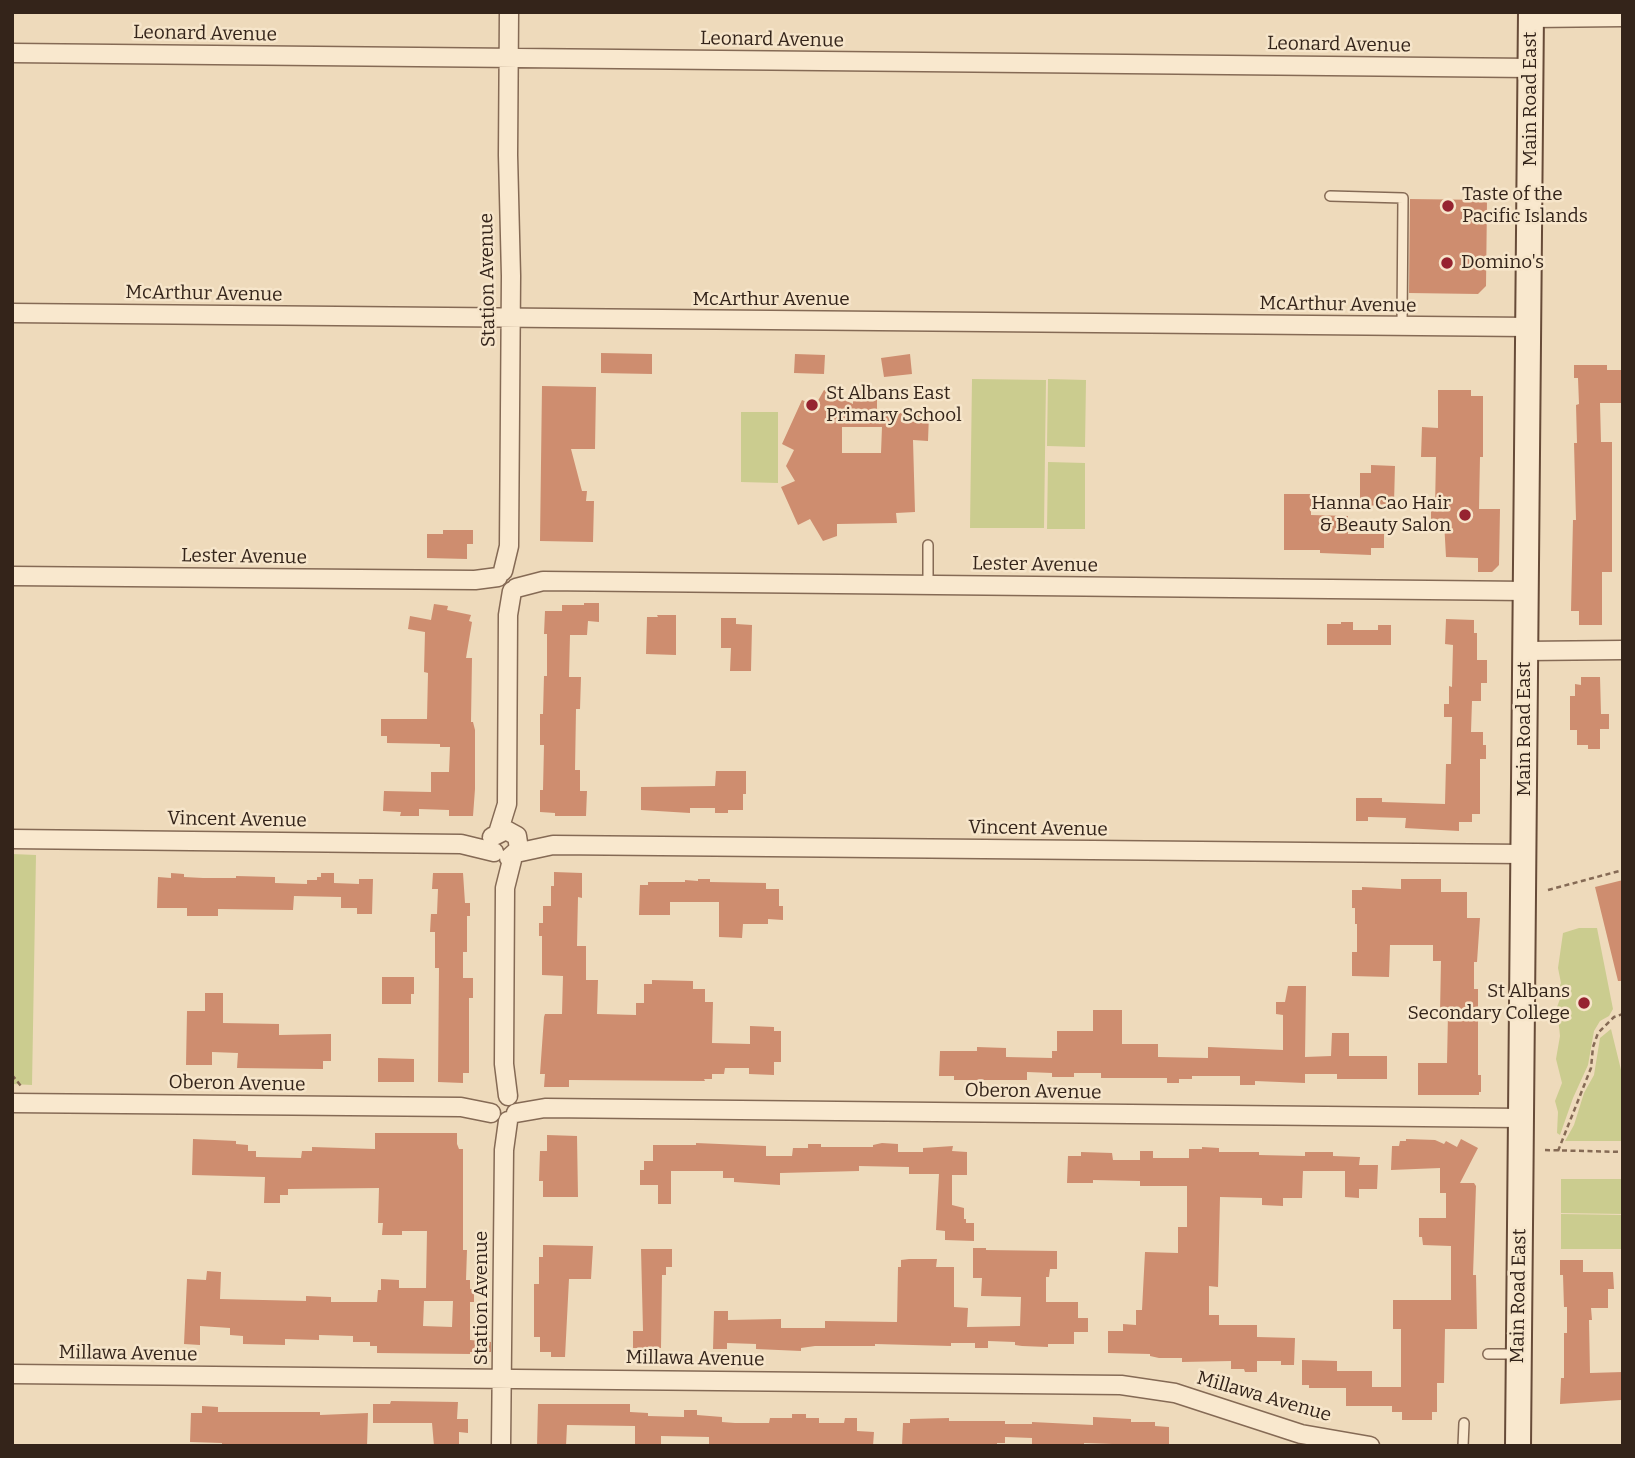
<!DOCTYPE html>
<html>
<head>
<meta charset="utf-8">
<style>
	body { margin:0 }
	#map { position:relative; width:1635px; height:1458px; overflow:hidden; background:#eedabb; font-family:Bitter,serif }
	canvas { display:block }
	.frame { position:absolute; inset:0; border:14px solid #34241a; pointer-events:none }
</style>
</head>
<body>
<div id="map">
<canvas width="1635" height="1458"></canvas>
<div class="frame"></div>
</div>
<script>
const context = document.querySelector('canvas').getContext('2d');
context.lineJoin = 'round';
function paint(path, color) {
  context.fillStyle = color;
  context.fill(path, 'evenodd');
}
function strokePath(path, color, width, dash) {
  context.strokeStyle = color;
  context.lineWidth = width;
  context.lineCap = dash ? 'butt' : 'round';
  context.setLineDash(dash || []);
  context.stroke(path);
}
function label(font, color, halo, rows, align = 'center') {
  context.font = font + ' Bitter,serif';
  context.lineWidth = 5;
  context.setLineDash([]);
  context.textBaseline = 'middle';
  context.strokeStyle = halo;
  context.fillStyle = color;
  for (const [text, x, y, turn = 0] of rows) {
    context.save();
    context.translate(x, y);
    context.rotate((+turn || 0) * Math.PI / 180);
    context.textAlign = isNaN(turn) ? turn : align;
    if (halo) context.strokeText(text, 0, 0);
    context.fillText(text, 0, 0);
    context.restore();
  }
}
const green = new Path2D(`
	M972 379 1046 380 1044 528H970Z
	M1048 379 1086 380 1085 447 1047 446Z
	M741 412H778V483L741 482Z
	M1048 462 1085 463V529H1047Z
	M12 854 36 855 32 1085 12 1084Z
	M1579 928H1597L1613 1009 1609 1016 1600 1021 1594 1031 1588 1065 1573 1098 1560 1135 1557 1133 1558 1112 1555 1101 1562 1083 1556 1059 1560 1036 1557 1007 1560 999 1558 991 1561 983 1558 968 1563 933Z
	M1611 1029 1623 1078V1141H1565L1574 1125 1584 1093 1594 1075 1600 1038Z
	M1561 1179H1623V1214L1561 1213Z
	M1561 1214 1623 1215V1249H1561Z`);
const building = new Path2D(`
	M1410 199 1487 200 1486 286 1478 294 1409 293Z
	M601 353 652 354V374L601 373Z
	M795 354 825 355 824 374 794 373Z
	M910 354 912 374 884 377 881 358Z
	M1574 365H1607V370H1623V403H1600L1601 442H1612V572H1602V625H1579V611H1571L1573 520H1576L1574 443H1577L1576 405 1579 404 1578 378H1574Z
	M542 386 596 387 595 449H571L582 491H587L586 501H594L593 542 540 541Z
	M824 390 853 404V390H877V412L929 414 928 441 913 440 915 512 896 513 897 523 837 524V536L823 541 810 519 798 525 781 487 795 481 786 466 794 450 782 444 802 400 815 406ZM842 427H882L881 453H842Z
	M1438 390H1471V396H1483V457H1480L1479 509H1500L1499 565 1492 572H1478V558L1446 557 1444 521H1431V508H1435L1436 457H1421L1422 427 1438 428Z
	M1371 465 1395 466 1394 503 1360 507V473H1371Z
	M1284 494H1311V515L1348 516V534H1384V548H1371V555L1320 553V550H1284Z
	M443 530H473V544H467V559L427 558V534H443Z
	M584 603H599V622L588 621 587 635H570L569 677H581L580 709H576L575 770H580V791H587L586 816H555V813L540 812V790H543L544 745H540V714H543L544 676H547V634H544L545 611H562V605H584Z
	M434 604 448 606 447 610 471 615 469 621 472 622 466 658H472L471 722H473L475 730V789L473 816H449V810L419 809V816H400L401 812 383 811 384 791 431 792V772H449L450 747H440V744L387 743V736H381V719H427L428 673 424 672 425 632 408 629 410 616 431 620Z
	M657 615H676V655L646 654 647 617H658Z
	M721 618H736V624L752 625 751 671H730L731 648H721Z
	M1446 619 1474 620V633H1477V660H1487V683H1481V701H1472L1471 732H1483V745H1486V759H1480V814H1472V822H1459V831L1405 828 1406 818 1368 817V821H1356V798H1382V802L1445 804 1446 764H1451L1452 717H1444V704H1449V686L1452 687 1453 645 1445 644Z
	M1341 622H1353V630H1378V625H1391V645H1327V624H1341Z
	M1581 677H1600L1601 714H1609V729H1600V749H1588V745H1577V730H1570V696H1575V684L1581 685Z
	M716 771H746V794H743V810H728V813H715V808H690V813L641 810V787L715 786Z
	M554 872 582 873V898L578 897 577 946H586V980H598L597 1014 636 1015V1003H644V984H652V980L693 981V989H705V1002H713L712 1043 750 1044V1026L774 1027V1031H781V1062H774V1075L749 1074V1068H725L724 1074H712V1079H704L705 1081 569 1080V1087H544L545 1074H540L544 1017 545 1014H562L563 976 542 975V936H539V923H543V906H551V886H554Z
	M171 873 184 874V877L203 878H236V876L275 877V883L307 884V880H317V877H321V873H334V883L359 884V879H373L372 914H357V908H341V897L294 896 293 910 218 909V916H187V908H157L158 877 171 878Z
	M433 873H463L465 903H470V916H467V952H463V978H473V998H469V1073H463V1083L438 1082 439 968H435V932H430L431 914H437L438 889H432Z
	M698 879H710V882L766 883V889H779V906H783V920L768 919V924H743L742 938 719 937V902H670V915H639L640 885H648V882H685V880L698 881Z
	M1401 879H1441V892H1467V918H1480L1477 962H1474V989H1478V1075H1481V1092H1479V1095H1418V1063H1447L1448 1013H1440L1441 961H1433V945H1390L1389 977 1352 976V952H1357V924H1355V908H1352V890H1362V887L1401 889Z
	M1623 880V981H1618L1595 887Z
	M382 977H414V994H411V1004H382Z
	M1288 986H1306L1305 1057 1331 1056 1332 1033H1349V1056H1387V1079H1337V1074H1305V1083L1255 1081V1085H1240V1076H1192V1079H1179V1083H1167V1078H1101V1073H1074V1077H1052V1073L1027 1072V1080H954V1076H939L940 1051H977V1047L1006 1048V1057L1052 1058V1051H1057V1031H1093V1010H1122V1044H1158V1057L1208 1058V1047L1283 1050V1015L1276 1014V1002H1285Z
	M205 993H223V1023L279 1024V1035L331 1034V1061H323V1069L237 1068 238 1053 212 1052V1065H186L187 1011H205Z
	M378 1058 414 1059V1082H378Z
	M375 1133H457V1144L459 1149H463V1250H467L466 1280H470V1289H474V1302H470V1340L491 1342V1352H470V1354L377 1353V1346H370V1342H353V1336L319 1335V1340L285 1339V1345L243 1344V1336L230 1335V1328L200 1326V1345L184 1344 187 1279 206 1280 207 1271 221 1272 220 1299 306 1301V1296L331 1297V1302H377L378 1290H381V1279L399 1280V1288H426L427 1231H402V1235H382L383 1223H378L379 1188 288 1189V1195H280V1203H264L265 1177 192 1175 193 1139 236 1141V1144L248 1145V1151H256V1157L301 1158 302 1151H312V1147L375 1149ZM424 1301H453L452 1327 423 1326Z
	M547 1135 577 1136 578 1197H543V1181H539L540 1151H547Z
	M1406 1139 1435 1140 1444 1144 1446 1141 1457 1147 1461 1139 1478 1148 1460 1183H1474L1476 1186 1473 1275H1476L1477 1329H1445L1444 1383H1437V1412H1432V1420H1402V1412H1392V1406H1346V1388H1309V1385H1302V1360L1337 1361V1371H1372V1387H1401V1329H1393V1300H1451V1246L1423 1245 1422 1237H1419V1218H1446V1193H1440V1168L1391 1170 1392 1146H1399L1400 1141H1406Z
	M696 1143 766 1146V1156H792L793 1148H808V1144H821V1147H873V1145L882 1143 898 1144V1152H923V1148L953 1146 952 1151 967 1152V1175H952V1205L964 1208V1219H966V1223H974V1241L945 1240V1231L936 1230 939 1174H909V1167L859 1166V1171L780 1173V1185L734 1182V1178H723V1171H671V1204H658V1185H640V1170H644V1161H653V1145H696Z
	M1202 1147 1219 1148V1152H1259V1155L1305 1156V1152H1333V1156L1360 1157 1359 1165H1378L1377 1189H1359V1198L1345 1197V1171H1303L1302 1198H1283V1206L1262 1205V1198L1220 1197 1218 1287 1209 1286V1315H1219V1325H1257V1337L1295 1338 1294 1365H1281V1361H1257V1372H1245L1244 1369H1231V1361L1182 1362V1358H1159L1150 1356V1354L1108 1353V1331H1123V1324L1136 1325V1310H1142L1145 1252 1178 1253V1227H1187V1186H1140V1181L1093 1180V1183H1067L1068 1156H1081V1152L1112 1153 1113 1160H1140V1151H1153V1158H1189V1149H1202Z
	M543 1245 593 1246 591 1279H569L565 1357H551V1352H540V1337H534V1284H539V1257H543Z
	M973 1248H986V1250L1057 1251V1269H1050L1049 1277H1046V1302H1078V1318H1088V1332H1074V1344H1048V1347L1022 1346 1015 1345V1342L988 1341V1348H975V1343H951V1346L875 1344V1346H815L801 1348V1351L756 1349V1344L727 1343V1349H713L714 1311H728V1320L781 1319V1328H825V1321L897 1322 898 1267H901V1260L909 1259H937L936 1267H954V1307L968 1308 967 1327 1020 1326 1021 1297 981 1296 982 1278H973Z
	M641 1249H672V1267H666V1275H662L661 1348H633V1331H643Z
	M1560 1260H1583V1272H1613L1614 1289H1608V1308H1591L1592 1320H1589L1590 1373 1623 1372 1621 1400 1560 1404 1561 1378H1564V1333H1567V1307H1564L1563 1275H1560Z
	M391 1401 458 1402 457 1419H468V1433L459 1432V1446H434L432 1423H373V1404H390Z
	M538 1404H630V1412L648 1413V1416L684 1417V1410H697V1415L722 1417V1422L735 1423H769L770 1418H792V1414H806V1418H819V1423H844L845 1418H857V1431L874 1432 873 1446H709V1437L661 1436V1445L635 1444V1426L567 1425 566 1446H537Z
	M202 1406 218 1407V1412H320V1415L368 1413 367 1446H222V1443L190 1442 191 1413H202Z
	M1093 1417 1131 1419V1422H1155V1426L1169 1427V1446L1084 1443V1446H1032V1438L1005 1437V1443H997V1445L902 1446 903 1423H910V1419L949 1418V1421H1005V1424H1032V1422L1093 1425Z`);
const path = new Path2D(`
	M1548 890 1623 870
	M12 1075 21 1086
	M1545 1150 1623 1152
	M1558 1151 1591 1068 1593 1047 1598 1033 1614 1017 1623 1014`);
const lane = new Path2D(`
	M1330 196 1403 198 1402 326
	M928 585V545
	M1488 1354H1517
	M1463 1446 1464 1423`);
const street = new Path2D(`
	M1531 18 1623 17
	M12 53 1531 68
	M12 313 1529 327
	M503 571 509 546 511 276 508 155 509 12
	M12 576 475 580 498 577
	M516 588 543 581 1527 591
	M1525 651 1623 650
	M498 833 507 804 508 615 512 591
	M492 837 506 830 517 836 519 849 509 858
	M12 839 461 844 494 852
	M516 853 553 845 1523 854
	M508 1096 504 1064 505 888 513 856
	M12 1103 461 1107 491 1113
	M516 1113 545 1108 1520 1118
	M12 1374 1121 1385 1175 1393 1301 1434 1370 1446
	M501 1446 504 1150 508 1121`);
const secondary = new Path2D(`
	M1518 1446 1531 12`);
const markers = [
	[1448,206,7,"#962330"],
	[1447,263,7,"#962330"],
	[812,405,7,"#962330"],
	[1465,515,7,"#962330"],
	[1584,1003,7,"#962330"]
];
const streetNames = [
	["Leonard Avenue",205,34,1],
	["Leonard Avenue",772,40,1],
	["Leonard Avenue",1339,45,1],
	["Main Road East",1531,99,-90],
	["Station Avenue",488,280,-91],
	["McArthur Avenue",204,294,1],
	["McArthur Avenue",771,300],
	["McArthur Avenue",1338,305,1],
	["Lester Avenue",244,557,1],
	["Lester Avenue",1035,565,1],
	["Main Road East",1525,729,-90],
	["Vincent Avenue",237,820,1],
	["Vincent Avenue",1038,829,1],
	["Oberon Avenue",237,1084,1],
	["Oberon Avenue",1033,1092,1],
	["Main Road East",1519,1296,-89],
	["Station Avenue",482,1298,-90],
	["Millawa Avenue",128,1354,1],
	["Millawa Avenue",695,1359,1],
	["Millawa Avenue",1264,1397,16]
];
const poiNames = [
	["Taste of the",1462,195],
	["Pacific Islands",1462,217],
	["Domino's",1461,263],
	["St Albans East",826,394],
	["Primary School",826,416],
	["Hanna Cao Hair",1451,504,"right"],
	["& Beauty Salon",1451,526,"right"],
	["St Albans",1570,992,"right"],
	["Secondary College",1570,1014,"right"]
];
paint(green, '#cbcc8f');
paint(building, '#ce8d6f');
strokePath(lane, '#856a55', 12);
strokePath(street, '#856a55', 21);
strokePath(secondary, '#674b38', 28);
strokePath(path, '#856a55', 2.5, [5, 3.5]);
strokePath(lane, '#f9e8ce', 9);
strokePath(street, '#f9e8ce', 18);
strokePath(secondary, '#f9e8ce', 24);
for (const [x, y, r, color] of markers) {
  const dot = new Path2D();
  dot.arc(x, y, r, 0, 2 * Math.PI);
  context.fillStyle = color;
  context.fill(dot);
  strokePath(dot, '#f6e5ca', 2.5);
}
label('19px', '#34241a', '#f6e5ca', streetNames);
label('19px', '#34241a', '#f6e5ca', poiNames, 'left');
</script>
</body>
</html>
